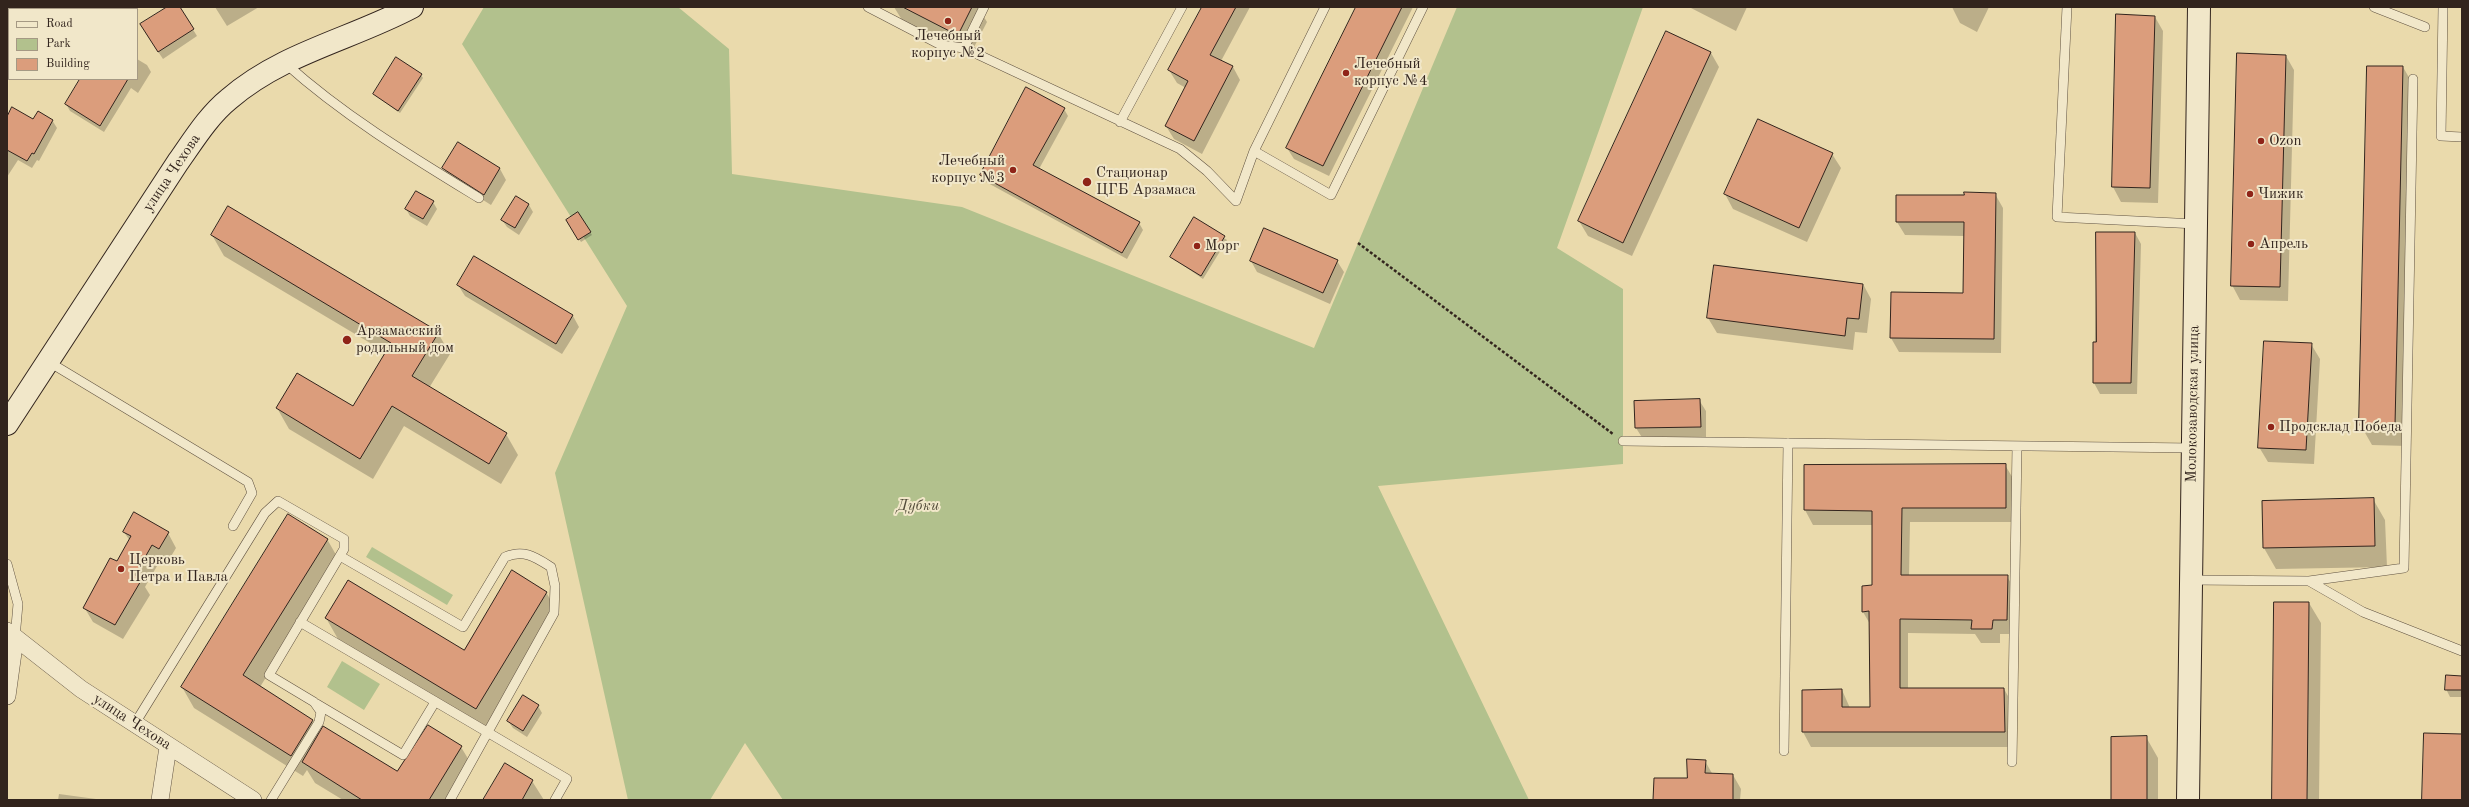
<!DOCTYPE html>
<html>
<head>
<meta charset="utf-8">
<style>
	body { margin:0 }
	#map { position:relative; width:2469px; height:807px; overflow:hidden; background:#eadaac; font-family:"Old Standard TT",serif }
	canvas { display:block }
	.frame { position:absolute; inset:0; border:8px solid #32241d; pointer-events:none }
	.legend { position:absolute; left:8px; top:8px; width:130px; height:72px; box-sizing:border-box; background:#f1e7c9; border:1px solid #a59984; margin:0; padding:5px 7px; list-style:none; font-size:12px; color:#32241d }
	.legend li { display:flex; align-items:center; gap:8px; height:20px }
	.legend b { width:20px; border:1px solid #a59984 }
</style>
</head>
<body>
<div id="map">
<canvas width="2469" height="807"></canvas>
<div class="frame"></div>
<ul class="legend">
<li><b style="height:5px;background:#f1e7c9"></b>Road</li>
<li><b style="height:11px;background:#b2c18d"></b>Park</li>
<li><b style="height:11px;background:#db9d7c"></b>Building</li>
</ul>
</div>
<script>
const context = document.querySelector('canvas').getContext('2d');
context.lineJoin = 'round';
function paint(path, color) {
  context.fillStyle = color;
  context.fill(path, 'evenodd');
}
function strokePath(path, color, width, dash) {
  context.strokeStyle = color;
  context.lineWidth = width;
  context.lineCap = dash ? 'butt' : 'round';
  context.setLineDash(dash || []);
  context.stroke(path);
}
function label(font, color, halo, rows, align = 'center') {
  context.font = font + ' "Old Standard TT",serif';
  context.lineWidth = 4;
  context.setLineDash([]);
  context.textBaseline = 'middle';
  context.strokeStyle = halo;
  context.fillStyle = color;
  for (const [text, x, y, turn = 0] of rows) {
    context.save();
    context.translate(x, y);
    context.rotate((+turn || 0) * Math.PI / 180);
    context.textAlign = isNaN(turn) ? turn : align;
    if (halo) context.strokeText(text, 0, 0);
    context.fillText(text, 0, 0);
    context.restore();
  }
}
const green = new Path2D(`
	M484 7H678L729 49 732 174 962 207 1314 348 1457 7H1643L1557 248 1623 289V464L1378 486 1529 800H783L745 743 710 800H628L555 473 627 306 462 44Z
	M372 547 453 595 447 605 366 557Z
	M342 661 380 684 364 710 327 687Z`);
const shadow = new Path2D(`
	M7 7H17L9 9 7 23Z
	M102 7H125L124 9Z
	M169 7H179L197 36 163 59 145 32Z
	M215 7H259L227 26Z
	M894 7H978L987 22 970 55 902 20Z
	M1203 7H1250L1221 61 1233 67 1240 80 1202 154 1174 139 1166 126 1186 88 1177 83 1169 70Z
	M1357 7H1413L1329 176 1294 159 1287 148Z
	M1689 7H1747L1736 31Z
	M1952 7H1989L1977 32 1960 23Z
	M2117 15 2155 17 2163 31 2158 203 2121 202 2113 187Z
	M1667 33 1711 53 1719 67 1632 256 1588 236 1579 221Z
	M2286 56 2294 70 2288 301 2240 300 2232 285Z
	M137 59 147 65 151 72 138 93 131 88 104 132 70 111 66 104 81 79H137Z
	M2403 67 2415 88 2407 446 2372 445 2360 424Z
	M421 75 423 78 400 113 374 94Z
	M1064 109 1068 116 1039 169 1139 223 1143 230 1127 259 986 182 981 175Z
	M7 119 52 120 57 128 39 161 37 160 32 168 18 160 7 177Z
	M1832 154 1841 168 1807 242 1733 209 1725 194Z
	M443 168 500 169 506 180 491 205 450 179Z
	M1995 194 2003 208 2001 353 1899 352 1891 338 1892 293 1964 294 1965 236 1905 235 1897 222V196Z
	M516 197 529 205 533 212 519 235 507 227 502 220Z
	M433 202 437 209 427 226 410 216 406 209Z
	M578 213 592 235 581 242 567 220Z
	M1194 218 1227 240 1203 279 1171 257Z
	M2097 233H2135L2141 244 2137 394H2100L2094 383Z
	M212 235 438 333 450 354 429 388 506 434 518 455 501 484 404 426 373 479 289 429 277 408H354L387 353 224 256Z
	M474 257 573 316 579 327 562 354 465 296 458 285Z
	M1251 261H1337L1344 272 1330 304 1257 272Z
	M1715 266 1863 284 1871 299 1867 333 1855 332 1853 350 1717 333 1708 318Z
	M2311 344 2320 359 2314 464 2268 462 2259 447Z
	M1699 400 1706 411V437L1643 439 1636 428 1635 402Z
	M2005 465 2014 480V522H1910L1909 576H2007L2015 591V634H2000V643H1981L1975 634 1908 633V689H2004L2012 703 2013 747H1811L1803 732V691L1842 690 1850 708H1871L1870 624 1863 612 1873 586V525H1813L1805 510Z
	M2373 499 2385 520 2387 567 2276 569 2264 548 2263 502Z
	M124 532 168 533 176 548 167 563 161 559 145 587 150 595 123 639 93 622 84 607 117 563 130 541Z
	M327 539 339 560 260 687 312 721 320 734 398 773 461 747 473 767 454 800H343L315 783 307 770 303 776 194 708 182 687Z
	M546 592 558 613 488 729 338 639 326 618 464 651Z
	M2309 603 2321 623 2319 800H2273Z
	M2462 677V697H2450L2446 689Z
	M538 706 542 713 527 737 513 728 508 721Z
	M2146 737 2158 758V800H2112Z
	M1705 761 1713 775H1733L1741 789 1740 800H1654L1688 779Z
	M532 781 544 800H484Z
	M59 794 96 799 97 800H58Z`);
const building = new Path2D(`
	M167 7H180L194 29 158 52 140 24Z
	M903 7H972L958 35Z
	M1202 7H1236L1210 55 1233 66 1194 141 1165 126 1188 81 1168 70Z
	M1356 7H1402L1323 166 1286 148Z
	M2116 14 2155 16 2150 188 2112 187Z
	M1666 31 1711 52 1623 243 1578 221Z
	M2237 53 2286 55 2280 287 2231 286Z
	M396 57 422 74 398 111 373 94Z
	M2367 66H2403L2395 425H2359Z
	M80 79H128L100 126 65 104Z
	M1026 87 1065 108 1033 165 1140 222 1122 253 980 175Z
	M12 107 33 119 38 111 53 120 34 154 32 153 27 161 7 150V117Z
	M1758 119 1833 153 1799 228 1724 194Z
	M458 142 500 168 484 195 442 168Z
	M416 191 434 201 423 219 405 209Z
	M1964 192 1996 193 1994 339 1890 338 1891 292 1963 293 1964 222H1896V195H1964Z
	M516 196 529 204 515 228 501 220Z
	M228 206 439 332 412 376 507 433 489 464 392 406 360 459 276 408 297 373 353 406 391 343 211 235Z
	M578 212 591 232 578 240 566 220Z
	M1194 217 1225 236 1201 276 1170 257Z
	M1264 228 1338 260 1323 293 1250 261Z
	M2096 232H2135L2131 383H2093V342H2096Z
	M474 256 573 315 556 344 457 285Z
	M1714 265 1863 284 1859 319 1847 318 1845 336 1707 318Z
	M2264 341 2312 343 2306 450 2258 448Z
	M1700 399 1701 427 1635 428 1634 401Z
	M2006 464V508H1902L1901 575H2008L2007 620H1993L1992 629H1971L1972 620 1900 619V688H2004L2005 732H1802V690L1842 689V707H1870L1869 611 1862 612V586L1872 585V511L1804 510V465Z
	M2374 498 2375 546 2263 548 2262 501Z
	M134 512 169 532 159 549 152 545 135 575 142 579 115 625 83 608 110 558 117 561 131 536 123 532Z
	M288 514 328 539 243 675 313 720 291 756 181 687Z
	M512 570 547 592 476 709 325 618 348 580 464 650Z
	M2274 602H2309L2307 800H2272Z
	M2446 675 2462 676V690H2445Z
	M523 695 539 705 523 731 507 721Z
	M428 725 462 746 429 800H362L302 762 323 726 397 771Z
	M2424 733 2462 734V800H2422Z
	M2147 736V800H2111V737Z
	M1687 759 1706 760 1705 773 1733 774V800H1653L1654 778H1687Z
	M505 763 533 780 522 800H483Z`);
const path = new Path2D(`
	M1358 243 1613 434`);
const lane = new Path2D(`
	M868 7 941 45 964 48 1180 149 1207 171 1236 201 1254 151
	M1325 7 1254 151 1331 195 1423 7
	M2067 7 2057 217 2196 224
	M2374 7 2425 27
	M2443 7 2441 136 2462 137
	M964 48 984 7
	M285 63C344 116 412 157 479 198
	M1120 122 1182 7
	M49 362 248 482 252 493 233 526
	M1623 441 2193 448
	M340 556 463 627 505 557C524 549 535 557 551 567L555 586 554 613 450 800
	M7 564 18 604 15 638
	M2190 580 2309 581 2404 568 2413 79
	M2309 581 2363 612 2462 651
	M300 622 567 779 555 800
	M317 704 403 755 435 702
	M134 725 265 513 278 501 344 539V549L269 675 314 702 321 712 319 722 271 800
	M1784 751 1788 443
	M2012 762 2017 446`);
const street = new Path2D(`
	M43 9 44 7
	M7 64 9 61
	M7 631 81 689 253 800
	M7 696 15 638
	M160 800 168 747`);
const secondary = new Path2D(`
	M7 424 178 162C193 141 208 116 229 99 282 53 352 39 412 7
	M2188 800 2199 7`);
const markers = [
	[948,21,4,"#8f2418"],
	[1346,73,4,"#8f2418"],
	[2261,141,4,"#8f2418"],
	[1013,170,4,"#8f2418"],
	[1087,182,5,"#8f2418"],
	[2250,194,4,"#8f2418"],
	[2251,244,4,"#8f2418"],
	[1197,246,4,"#8f2418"],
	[347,340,5,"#8f2418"],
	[2271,427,4,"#8f2418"],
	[121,569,4,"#8f2418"]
];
const poiNames = [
	["Лечебный",948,36,"center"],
	["корпус №2",948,53,"center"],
	["Лечебный",1354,64],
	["корпус №4",1354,81],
	["Ozon",2269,141],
	["Лечебный",1005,161,"right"],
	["корпус №3",1005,178,"right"],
	["Стационар",1096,173],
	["ЦГБ Арзамаса",1096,190],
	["Чижик",2258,194],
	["Апрель",2259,244],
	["Морг",1205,246],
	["Арзамасский",356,331],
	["родильный дом",356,348],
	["Продсклад Победа",2279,427],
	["Церковь",129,560],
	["Петра и Павла",129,577]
];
const streetNames = [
	["улица Чехова",172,173,-56],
	["Молокозаводская улица",2193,404,-89],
	["улица Чехова",132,722,33]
];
const parkNames = [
	["Дубки",918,506]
];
paint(green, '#b2c18d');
paint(shadow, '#0003');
paint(building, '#db9d7c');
strokePath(building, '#32241d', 1);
strokePath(lane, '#605241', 10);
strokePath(street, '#605241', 18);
strokePath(secondary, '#32241d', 24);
strokePath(path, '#32241d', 2.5, [3, 2]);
strokePath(lane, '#f1e7c9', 9);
strokePath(street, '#f1e7c9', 17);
strokePath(secondary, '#f1e7c9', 22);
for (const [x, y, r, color] of markers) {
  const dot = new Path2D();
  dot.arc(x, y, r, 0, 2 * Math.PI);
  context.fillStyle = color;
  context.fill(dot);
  strokePath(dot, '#f1e7c9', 1.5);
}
label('15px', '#32241d', '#f1e7c9', poiNames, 'left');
label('15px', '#32241d', '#f1e7c9', streetNames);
label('italic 15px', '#524b39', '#f1e7c9', parkNames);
</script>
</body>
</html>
